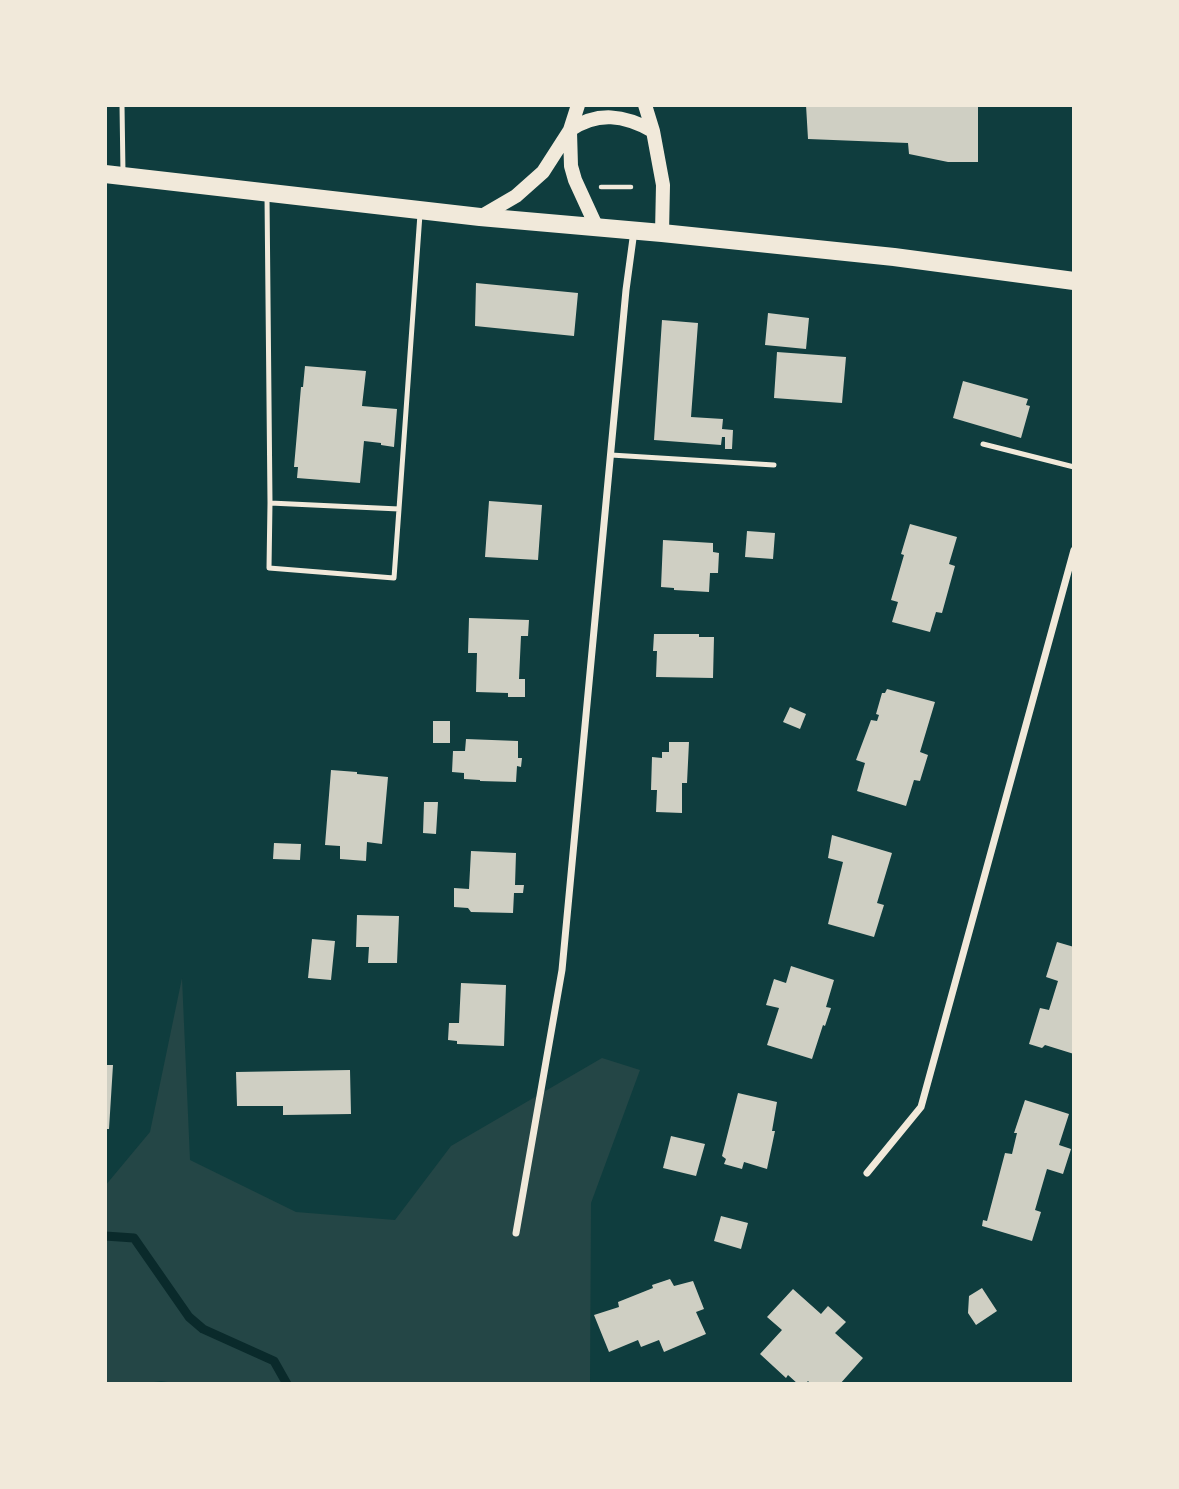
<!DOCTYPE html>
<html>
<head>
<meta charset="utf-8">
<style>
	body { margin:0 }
	#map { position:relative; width:1179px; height:1489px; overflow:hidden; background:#0f3d3e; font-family:Karla,sans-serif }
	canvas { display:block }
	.frame { position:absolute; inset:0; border:107px solid #f1e9da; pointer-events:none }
</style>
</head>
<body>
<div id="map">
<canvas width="1179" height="1489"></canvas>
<div class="frame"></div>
</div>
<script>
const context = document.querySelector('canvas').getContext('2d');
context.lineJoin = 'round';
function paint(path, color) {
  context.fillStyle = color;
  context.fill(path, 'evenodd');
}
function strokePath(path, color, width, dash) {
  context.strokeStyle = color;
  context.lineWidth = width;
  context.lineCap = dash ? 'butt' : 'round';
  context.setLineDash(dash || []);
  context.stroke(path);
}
const green = new Path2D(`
	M182 978 190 1160 296 1212 395 1220 451 1146 602 1058 640 1070 591 1203 590 1384H180L161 1381 141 1384H105V1186L150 1132Z`);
const stream = new Path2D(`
	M105 1236 134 1238 189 1317 203 1329 274 1361 287 1384`);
const building = new Path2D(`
	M806 105H978V162H948L909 154 908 143 808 139Z
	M476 283 578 293 574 336 475 326Z
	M768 313 809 318 806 349 765 345Z
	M662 320 698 323 691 417 723 419 722 429 733 430 732 449H725V437H722L721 445 654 440Z
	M777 352 846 357 842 403 774 398Z
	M305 366 366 371 362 406 397 409 394 447 381 445V443L364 441 360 483 297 478 298 467H294L301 387H303Z
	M963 381 1028 399 1026 405 1030 406 1021 438 953 418Z
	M489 501 542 505 538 560 485 557Z
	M910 524 957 537 949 564 955 566 942 613 936 612 930 632 892 622 898 602 891 600 904 555 901 554Z
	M747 531 775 533 773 559 745 557Z
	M663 540 713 543V552L719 553 718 573H710L709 592 674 590V588L661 587Z
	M469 618 529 620 528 636H521L519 679H525V697H508V693L476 692 477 653H468Z
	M654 634H699V637H714L713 678 656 677 657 651H653Z
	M887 689 935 702 920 752 928 755 920 781 914 780 906 806 857 791 865 763 856 760 871 720 877 721 879 715 876 714 882 693H885Z
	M790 707 806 714 800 729 783 722Z
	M433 721H450V743H433Z
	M466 739 518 741V758H522L521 767 517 766 516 782 480 781V780L464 779V773L452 772 453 751H465Z
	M669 742H689L687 783H682V813L656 812 657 790H651L652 757 662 758V752H669Z
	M331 770 357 772V774L388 777 382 844 367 842 366 861 340 859V846L325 845Z
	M424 802H438L436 834 423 833Z
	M832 835 892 853 877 903 884 905 874 937 828 924 843 862 828 858Z
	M274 843 301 844 300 860 273 859Z
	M471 851 516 853 515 885H524L523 893H514L513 913 471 912 468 908 454 907V888L469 889Z
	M357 915 399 916 397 963H368L369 947H356Z
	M312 939 335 941 331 980 308 978Z
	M1057 942 1074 947V1054L1045 1045 1042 1048 1029 1044 1040 1008 1049 1010 1058 981 1046 977Z
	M791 966 834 980 826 1007 831 1008 825 1026 823 1025 812 1059 767 1045 779 1008 766 1005 774 979 786 983Z
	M461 983 506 985 504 1046 457 1044V1041L448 1040 449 1023H459Z
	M105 1065H113L109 1129H105Z
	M350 1070 351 1114 283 1115V1106H237L236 1072Z
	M738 1093 777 1102 772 1131H775L767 1169 744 1162 742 1169 724 1164 726 1159 722 1156Z
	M1025 1100 1069 1114 1059 1145 1071 1149 1063 1174 1047 1169 1035 1210 1041 1212 1032 1241 982 1226 983 1220 987 1221 1005 1153 1012 1154 1017 1133H1014Z
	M671 1136 705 1144 696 1176 663 1168Z
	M721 1216 748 1223 741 1249 714 1241Z
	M670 1279 674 1286 693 1281 704 1309 696 1312 706 1334 664 1352 659 1340 641 1347 638 1340 609 1352 594 1315 619 1307 618 1302 653 1288 652 1285Z
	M982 1288 997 1311 976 1325 968 1313 969 1296Z
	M793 1289 821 1314 828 1306 846 1322 835 1333 863 1358 840 1384H811L808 1381 805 1384H798L788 1375 786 1378 760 1354 782 1330 767 1317Z`);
const path = new Path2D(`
	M601 187H631`);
const service = new Path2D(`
	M122 105 123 173
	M267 196 270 503 399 509 420 214
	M983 444 1074 467
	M611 455 774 465
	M270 503 269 568 394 578 399 509`);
const minor = new Path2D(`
	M867 1173 921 1107 1074 550
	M516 1233 562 970 626 290 634 231`);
const secondary = new Path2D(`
	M645 105 653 131 663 185 662 233
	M570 130C598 111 624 115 653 131
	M570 132 571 166 575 180 597 228
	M480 217 516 196 543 172 570 130 578 105`);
const primary = new Path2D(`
	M105 174 480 217 662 233 894 257 1074 281`);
paint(green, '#244646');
strokePath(stream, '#0a2a2b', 9);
paint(building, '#cfcfc3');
strokePath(path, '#f1e9da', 4.5);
strokePath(service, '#f1e9da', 5);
strokePath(minor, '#f1e9da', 7);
strokePath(secondary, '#f1e9da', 14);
strokePath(primary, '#f1e9da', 18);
</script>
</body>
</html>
